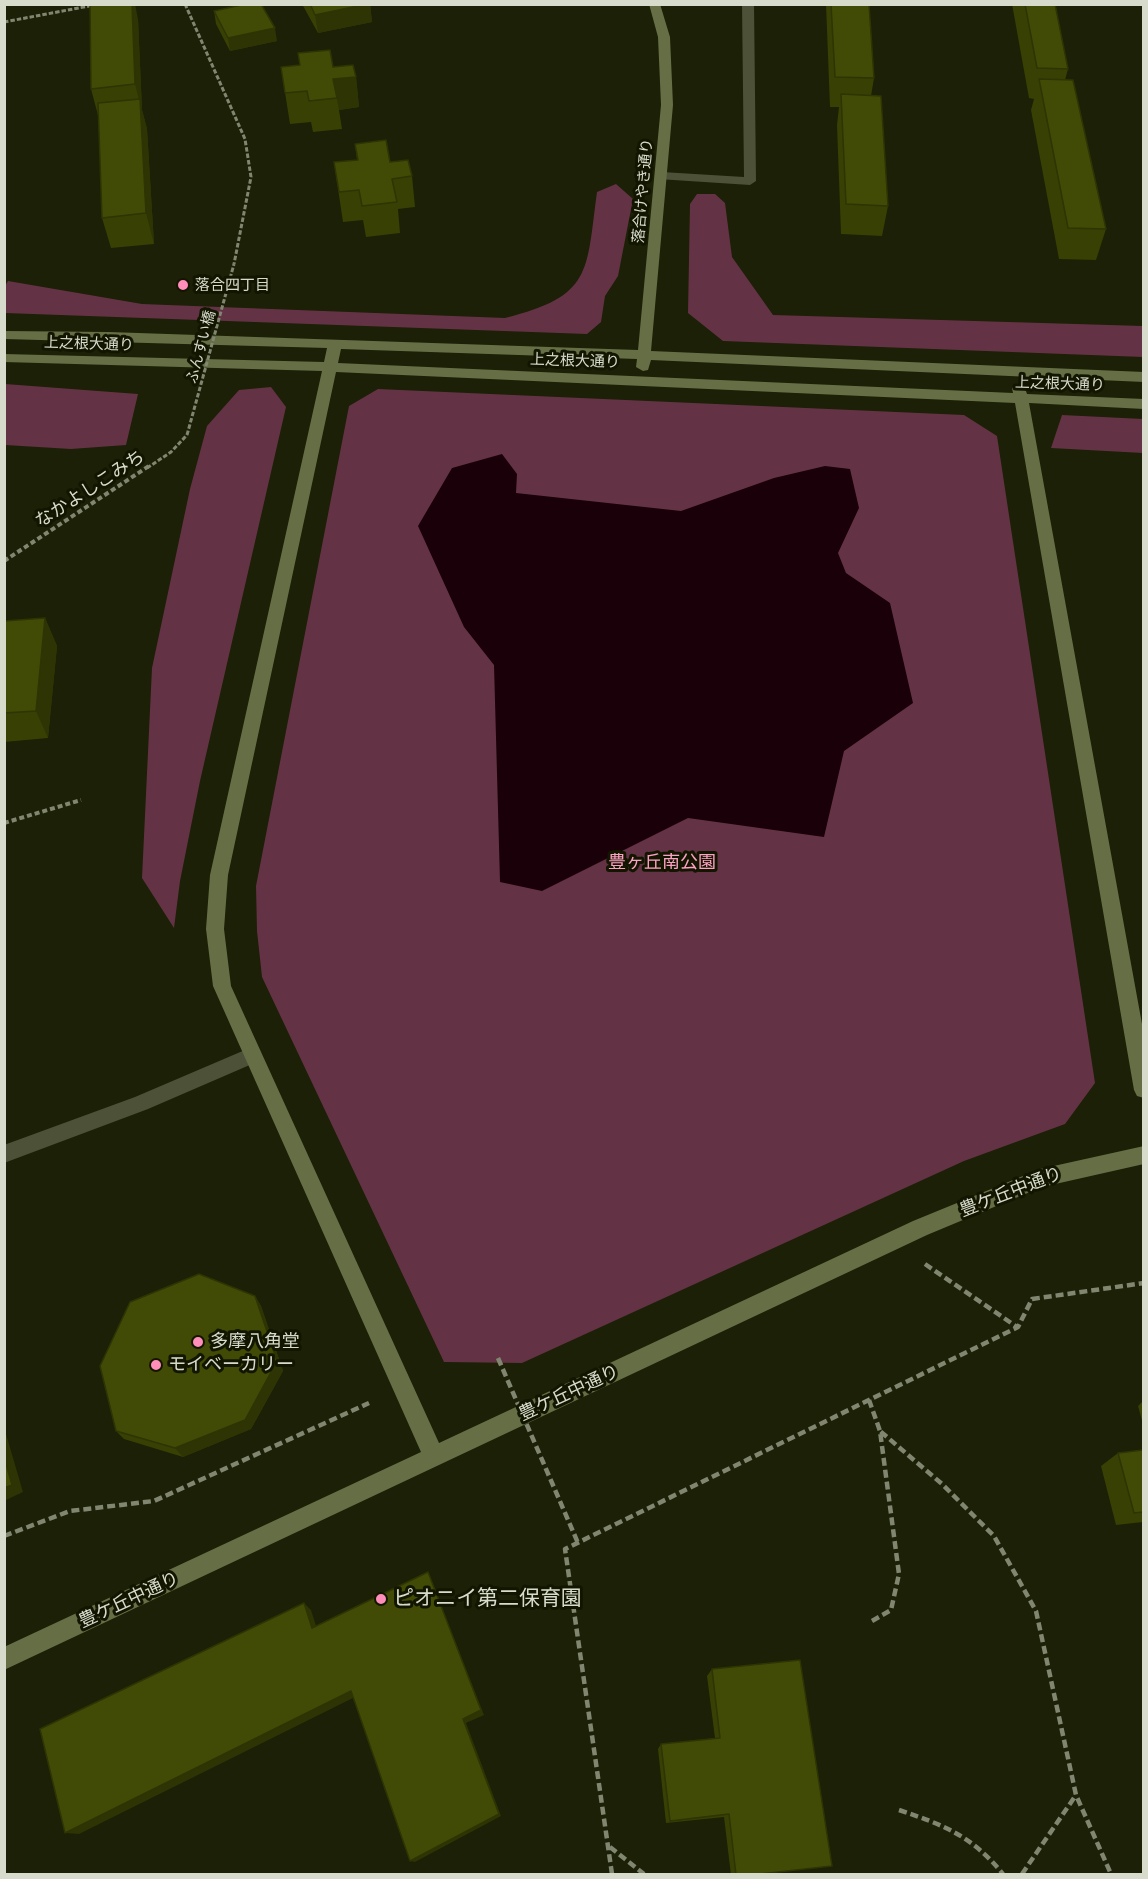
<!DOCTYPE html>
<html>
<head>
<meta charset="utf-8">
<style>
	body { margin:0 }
	#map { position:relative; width:1148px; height:1879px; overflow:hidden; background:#1b2006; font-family:"Alegreya Sans",sans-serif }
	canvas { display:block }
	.frame { position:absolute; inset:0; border:6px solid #d7dbcb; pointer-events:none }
</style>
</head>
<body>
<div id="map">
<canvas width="1148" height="1879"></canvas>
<div class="frame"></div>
</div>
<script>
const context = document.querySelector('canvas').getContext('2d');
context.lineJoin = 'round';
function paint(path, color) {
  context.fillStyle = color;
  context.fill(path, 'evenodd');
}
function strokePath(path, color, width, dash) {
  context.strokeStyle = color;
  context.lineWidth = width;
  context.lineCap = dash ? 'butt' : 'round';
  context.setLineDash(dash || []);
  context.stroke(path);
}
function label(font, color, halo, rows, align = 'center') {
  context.font = font + ' "Alegreya Sans","Noto Sans JP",sans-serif';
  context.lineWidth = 6;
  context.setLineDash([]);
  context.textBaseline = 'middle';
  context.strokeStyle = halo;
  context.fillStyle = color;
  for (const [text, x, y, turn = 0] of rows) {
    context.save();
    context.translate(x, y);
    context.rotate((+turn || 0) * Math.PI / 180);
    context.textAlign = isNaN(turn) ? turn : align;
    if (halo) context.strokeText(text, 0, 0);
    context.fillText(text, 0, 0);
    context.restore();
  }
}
const green = new Path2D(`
	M616 184 633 199 618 276 605 296 601 322 587 334 5 313V286L8 281 142 304 505 318C593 296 586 272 597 192Z
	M697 194H715L725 203 732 257 773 315 1143 326V357L723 341 688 313 690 204Z
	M5 384 138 394 126 445 71 449 5 445Z
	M271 387 286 407 200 781 180 881 174 928 142 878 152 668 190 489 207 426 239 390Z
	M378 389 964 415 997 436 1095 1083 1065 1124 964 1161 522 1363 444 1362 262 977 257 931 256 886 349 406Z
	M1062 415 1143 419V453L1051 448Z`);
const water = new Path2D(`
	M502 454 517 474 516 493 681 511 774 478 825 466 850 469 859 508 838 553 846 573 890 603 913 703 844 751 824 837 688 818 542 891 500 882 494 665 464 627 418 526 452 468Z`);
const pathFar2 = new Path2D(`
	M185 4 245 139 251 177 234 264
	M4 22 100 4
	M147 468 171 452 187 435`);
const pathFar1 = new Path2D(`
	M4 561 149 466
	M4 823 81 800`);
const path = new Path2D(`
	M925 1264 1017 1327
	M869 1400 880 1431
	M4 1536 70 1511 154 1501 369 1403
	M872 1621 891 1610 899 1574 880 1431 942 1484 994 1536 1036 1611 1076 1795 1111 1874
	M899 1810C944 1825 972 1836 1003 1874
	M610 1847 644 1874
	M612 1874 565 1549 1018 1327 1032 1299 1144 1283
	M1022 1874 1076 1795`);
const lane = new Path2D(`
	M742 4H754L756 181 750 185 658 179V173L662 172 744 177Z`);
const street = new Path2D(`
	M252 1047 259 1049 261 1055 259 1061 148 1109 4 1163V1145L135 1097Z`);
const secondary = new Path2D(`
	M649 4H660L670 37 673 105 651 351 1144 372V382L651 360 648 370 643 371 636 367 637 359 341 349 338 363 1013 393 1012 388 1019 383 1024 385 1027 394 1144 399V409L1029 403 1144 1035V1098L1137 1096 1134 1090 1015 403 336 372 228 875 224 929 231 986 439 1443 913 1221 1040 1169 1144 1146V1164L1042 1187 927 1235 4 1670V1647L421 1452 213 986 206 929 210 875 322 371 4 362V354L324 362 327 348 4 339V331L109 332 638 350 661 105 658 37Z`);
const pathBridgeFar1 = new Path2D(`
	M187 435 234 264`);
const pathBridge = new Path2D(`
	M498 1358 578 1543`);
const wall = new Path2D(`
	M302 4H370L372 22 318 33Z
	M826 4H869L874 78 871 96 888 206 882 236 841 234 837 125 839 107H830Z
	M1012 4H1055L1068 69 1065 80 1106 229 1096 260 1059 259 1031 110 1034 99 1029 98Z
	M214 11 277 41 230 51 216 24Z
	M138 19 142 110 147 129 154 244 111 248 102 218 99 119 91 89Z
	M281 67 356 77 359 107 339 110 342 129 313 132 311 122 290 124Z
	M355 144 390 162 412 176 415 207 398 209 400 233 366 237 363 220 343 222 334 162 357 160Z
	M45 618 57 646 48 738 4 742V621Z
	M255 1296 261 1306 283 1371 251 1429 183 1457 124 1439 116 1431Z
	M1143 1401V1424L1138 1406Z
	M1143 1450V1522L1116 1525 1101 1466 1118 1453Z
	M712 1669 752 1875H731L724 1817 666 1823 658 1749 661 1744 715 1738 707 1676Z`);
const shadedWall = new Path2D(`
	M132 4H135L138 19 142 110 147 129 154 244 146 213 140 104 135 84Z
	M367 4H370L372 22 318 33 315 15Z
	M275 28 277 41 230 51 228 38Z
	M356 77 359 107 339 110 333 79Z
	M45 618 57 646 48 738 36 711Z
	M255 1296 261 1306 283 1371 251 1429 183 1457 175 1448Z
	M4 1427 23 1492 4 1501Z
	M428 1572 484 1715 466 1723 501 1816 415 1862 410 1861Z
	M304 1603 311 1610 319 1635 312 1628Z
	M351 1691 357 1696 79 1834 65 1833Z`);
const building = new Path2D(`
	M90 4H132L135 84 91 89Z
	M246 4H261L275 28 228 38 214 11Z
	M310 4H367L315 15Z
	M831 4H869L874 78 835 77Z
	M1025 4H1055L1068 69 1037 68Z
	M330 50 333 67 353 65 356 77 333 79 337 98 309 101 307 91 285 93 281 67 300 65 298 53Z
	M1039 79 1073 80 1106 229 1068 228Z
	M841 94 881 96 888 206 846 204Z
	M140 99 146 213 102 218 98 103Z
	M386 140 390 162 408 160 412 176 392 179 397 202 362 206 359 190 339 192 334 162 358 160 355 144Z
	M45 618 36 711 4 713V621Z
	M199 1274 255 1296 277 1361 245 1420 175 1448 116 1431 100 1366 130 1302Z
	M1143 1450V1512L1134 1513 1118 1453Z
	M4 1457 12 1485 4 1488Z
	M428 1572 481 1710 463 1719 499 1814 410 1861 351 1691 65 1833 40 1729 304 1603 312 1628Z
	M800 1660 832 1866 751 1875H736L729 1814 670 1821 661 1744 720 1738 712 1669Z`);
const markers = [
	[183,285,6,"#ff8eba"],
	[198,1342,6,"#ff8eba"],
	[156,1365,6,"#ff8eba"],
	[381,1599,6,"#ff8eba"]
];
const farStreetnames = [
	["落合けやき通り",643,191,-85],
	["上之根大通り",89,344,2],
	["ふんすい橋",201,347,-75],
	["上之根大通り",575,361,2],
	["上之根大通り",1060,384,2]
];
const farPoinames = [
	["落合四丁目",195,285]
];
const streetNames = [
	["なかよしこみち",90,489,-33],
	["豊ケ丘中通り",1011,1192,-21],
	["豊ケ丘中通り",569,1393,-25],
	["豊ケ丘中通り",129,1600,-25]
];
const parkNames = [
	["豊ヶ丘南公園",662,863]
];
const poiNames = [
	["多摩八角堂",210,1342],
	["モイベーカリー",168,1365]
];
const nearPoinames = [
	["ピオニイ第二保育園",393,1599]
];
paint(green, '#643245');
paint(water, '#1a0008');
strokePath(pathFar2, '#818671', 3, [4.5, 2]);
strokePath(pathFar1, '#818671', 4, [5, 3]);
strokePath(path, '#818671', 4.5, [8, 4]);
paint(lane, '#4c5138');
paint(street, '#4c5138');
paint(secondary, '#666e46');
strokePath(pathBridgeFar1, '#818671', 3, [4.5, 2]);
strokePath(pathBridge, '#818671', 4.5, [8, 4]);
paint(wall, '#384004');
paint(shadedWall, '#2e3404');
paint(building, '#414b05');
strokePath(building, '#2e3404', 1.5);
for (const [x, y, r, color] of markers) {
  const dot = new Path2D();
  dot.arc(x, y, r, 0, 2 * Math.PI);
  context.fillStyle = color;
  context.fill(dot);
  strokePath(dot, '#121601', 2);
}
label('15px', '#d7dbcb', '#121601', farStreetnames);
label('15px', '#d7dbcb', '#121601', farPoinames, 'left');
label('18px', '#d7dbcb', '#121601', streetNames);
label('18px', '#fea0c3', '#121601', parkNames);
label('18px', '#d7dbcb', '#121601', poiNames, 'left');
label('21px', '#d7dbcb', '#121601', nearPoinames, 'left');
</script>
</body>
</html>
